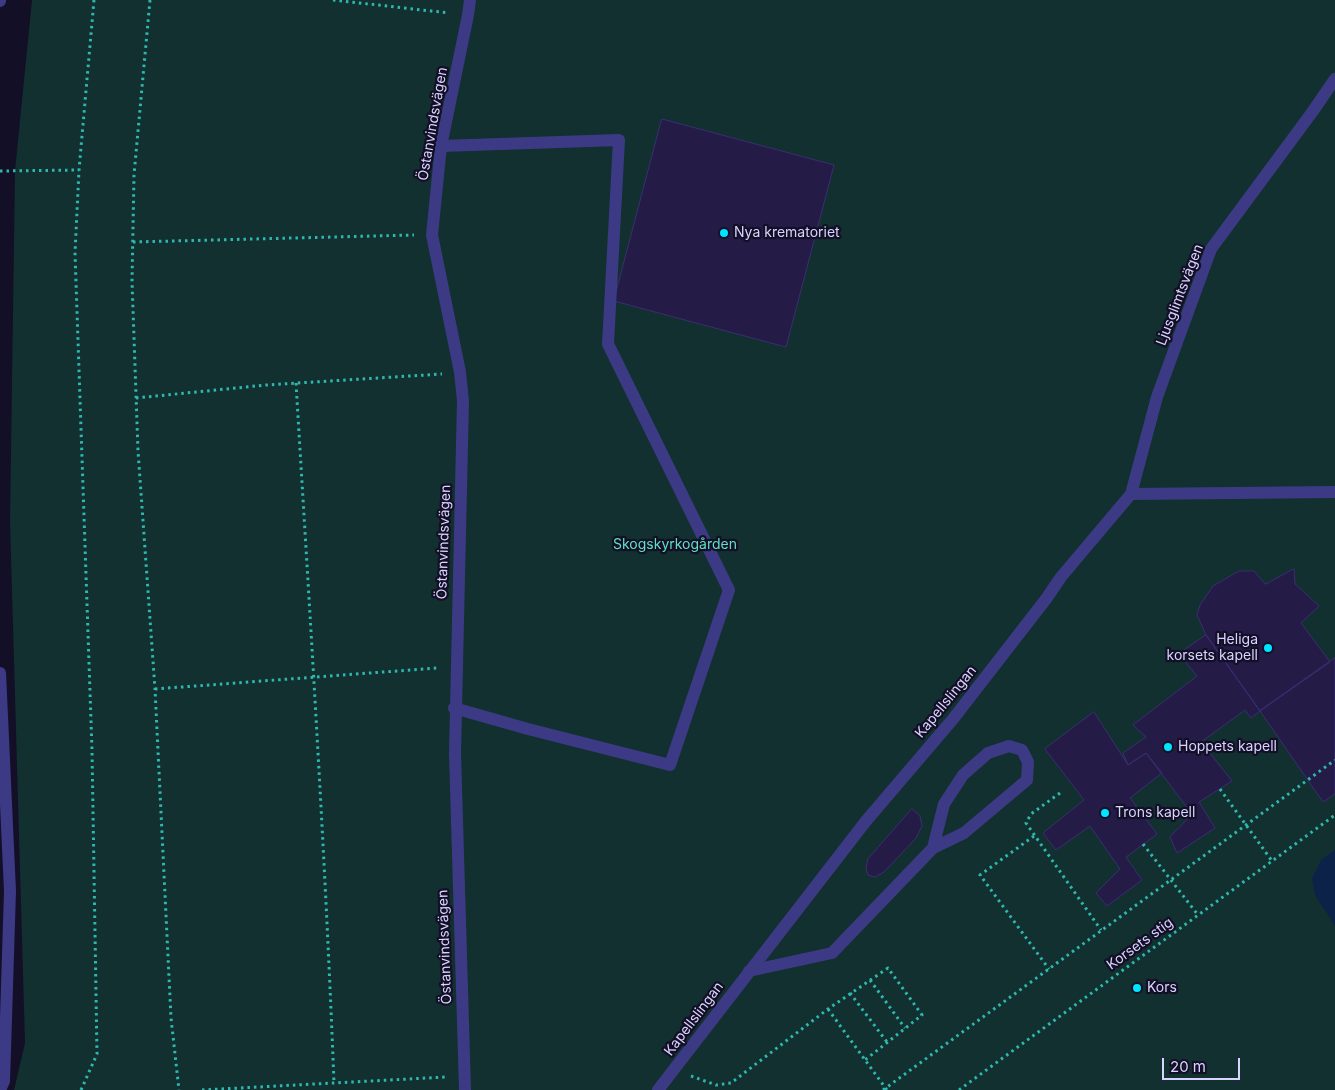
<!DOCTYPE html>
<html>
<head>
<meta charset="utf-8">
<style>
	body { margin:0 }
	#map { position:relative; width:1335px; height:1090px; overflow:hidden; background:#130f26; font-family:Inter,sans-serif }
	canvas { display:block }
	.scale { position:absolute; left:1162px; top:1058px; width:78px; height:22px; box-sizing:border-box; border:2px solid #d9d4ff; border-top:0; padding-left:6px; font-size:15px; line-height:18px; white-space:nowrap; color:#d9d4ff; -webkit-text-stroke:4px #130f26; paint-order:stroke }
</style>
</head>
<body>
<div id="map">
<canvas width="1335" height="1090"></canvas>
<div class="scale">20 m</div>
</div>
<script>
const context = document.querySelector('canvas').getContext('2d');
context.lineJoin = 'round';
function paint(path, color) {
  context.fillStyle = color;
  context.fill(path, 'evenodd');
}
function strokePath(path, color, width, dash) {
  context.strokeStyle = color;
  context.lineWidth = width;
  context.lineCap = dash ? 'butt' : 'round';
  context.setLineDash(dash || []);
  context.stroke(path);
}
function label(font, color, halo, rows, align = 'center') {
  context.font = font + ' Inter,sans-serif';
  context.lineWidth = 4.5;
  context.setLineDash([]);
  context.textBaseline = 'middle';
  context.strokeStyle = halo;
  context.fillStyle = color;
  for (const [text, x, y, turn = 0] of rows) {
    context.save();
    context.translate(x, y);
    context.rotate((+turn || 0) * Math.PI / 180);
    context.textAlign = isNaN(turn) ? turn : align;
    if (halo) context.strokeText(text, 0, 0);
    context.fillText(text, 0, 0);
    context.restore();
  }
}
const green = new Path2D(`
	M32 0H1335V1090H14L25 1043 10 522 15 171Z`);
const water = new Path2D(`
	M1335 850V926L1315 895 1312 879 1321 860Z`);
const building = new Path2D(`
	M662 119 834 165 786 347 614 301Z
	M1294 569 1295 584 1319 606 1301 623 1330 662 1260 711 1206 635 1197 615 1200 605 1213 586 1239 571H1254L1265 584Z
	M1206 635 1260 711 1251 718 1245 710 1201 742 1232 781 1199 802 1215 828 1177 853 1170 837 1192 814 1146 753 1128 765 1123 753 1146 737 1133 725 1197 676 1179 654Z
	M1335 658V794L1323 802 1260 711Z
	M1094 712 1128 765 1146 753 1162 773 1130 798 1157 834 1126 857 1142 880 1107 906 1096 893 1120 869 1090 826 1056 850 1043 833 1084 800 1045 749Z
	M912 809 920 816 922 826 916 838 884 872 875 877 868 875 866 868 868 859Z`);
const path = new Path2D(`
	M150 0 134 175 132 281 138 451 155 689 171 1018 179 1090
	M333 0 449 13
	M0 171 79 170
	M133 242 414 235
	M296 383C310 616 325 849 334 1083
	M136 398 266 385 442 374
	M155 689 437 668
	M1220 789 1272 861
	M1060 793 1031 814 1026 823 1101 930
	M1034 836 980 875 1049 969
	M1143 844 1198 915
	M870 980 905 1028
	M850 993 887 1042
	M828 1009 887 1090
	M691 1076 716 1085 731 1083 828 1009 888 968 922 1015 865 1060
	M81 1090 97 1054 92 750 75 253 79 170 94 0
	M202 1090 446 1077
	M883 1090 1335 760
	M959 1090 1335 815`);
const service = new Path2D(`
	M441 146 619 140 608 344 729 590 670 765 528 729 454 708
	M749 971 832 953 933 848 944 804 963 775 988 753 1009 746 1022 750 1028 762 1027 780 964 833 933 848`);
const minor = new Path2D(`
	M0 1V0
	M1131 494 1157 397 1211 249 1313 111 1335 79
	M0 673 10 891 4 1081 0 1090
	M465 1090 455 753 463 401 460 372 432 235 441 146 468 15 470 0
	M658 1090 866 821 953 719 1046 599 1061 577 1131 494 1335 492`);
const markers = [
	[724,233,5,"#00e5ff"],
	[1268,648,5,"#00e5ff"],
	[1168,747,5,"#00e5ff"],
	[1105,813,5,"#00e5ff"],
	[1137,988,5,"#00e5ff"]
];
const streetNames = [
	["Östanvindsvägen",433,124,-80],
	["Ljusglimtsvägen",1180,295,-69],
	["Östanvindsvägen",444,542,-88],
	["Kapellslingan",946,702,-51],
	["Korsets stig",1140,944,-36],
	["Östanvindsvägen",445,947,-92],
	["Kapellslingan",694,1019,-53]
];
const poiNames = [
	["Nya krematoriet",734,233],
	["Heliga",1258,640,"right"],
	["korsets kapell",1258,656,"right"],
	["Hoppets kapell",1178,747],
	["Trons kapell",1115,813],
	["Kors",1147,988]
];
const parkNames = [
	["Skogskyrkogården",675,545]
];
paint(green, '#12302f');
paint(water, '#0c2248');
paint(building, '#241b47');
strokePath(building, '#3b2d73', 1);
strokePath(path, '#2fb8b0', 3, [2.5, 4]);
strokePath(service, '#3d3a85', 12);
strokePath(minor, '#3d3a85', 12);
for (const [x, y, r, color] of markers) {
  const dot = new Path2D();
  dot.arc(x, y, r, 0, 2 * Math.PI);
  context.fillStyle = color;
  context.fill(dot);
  strokePath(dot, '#130f26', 2);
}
label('14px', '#d9d4ff', '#130f26', streetNames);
label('14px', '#d9d4ff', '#130f26', poiNames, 'left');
label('14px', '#5fe0c0', '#130f26', parkNames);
</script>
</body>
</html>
